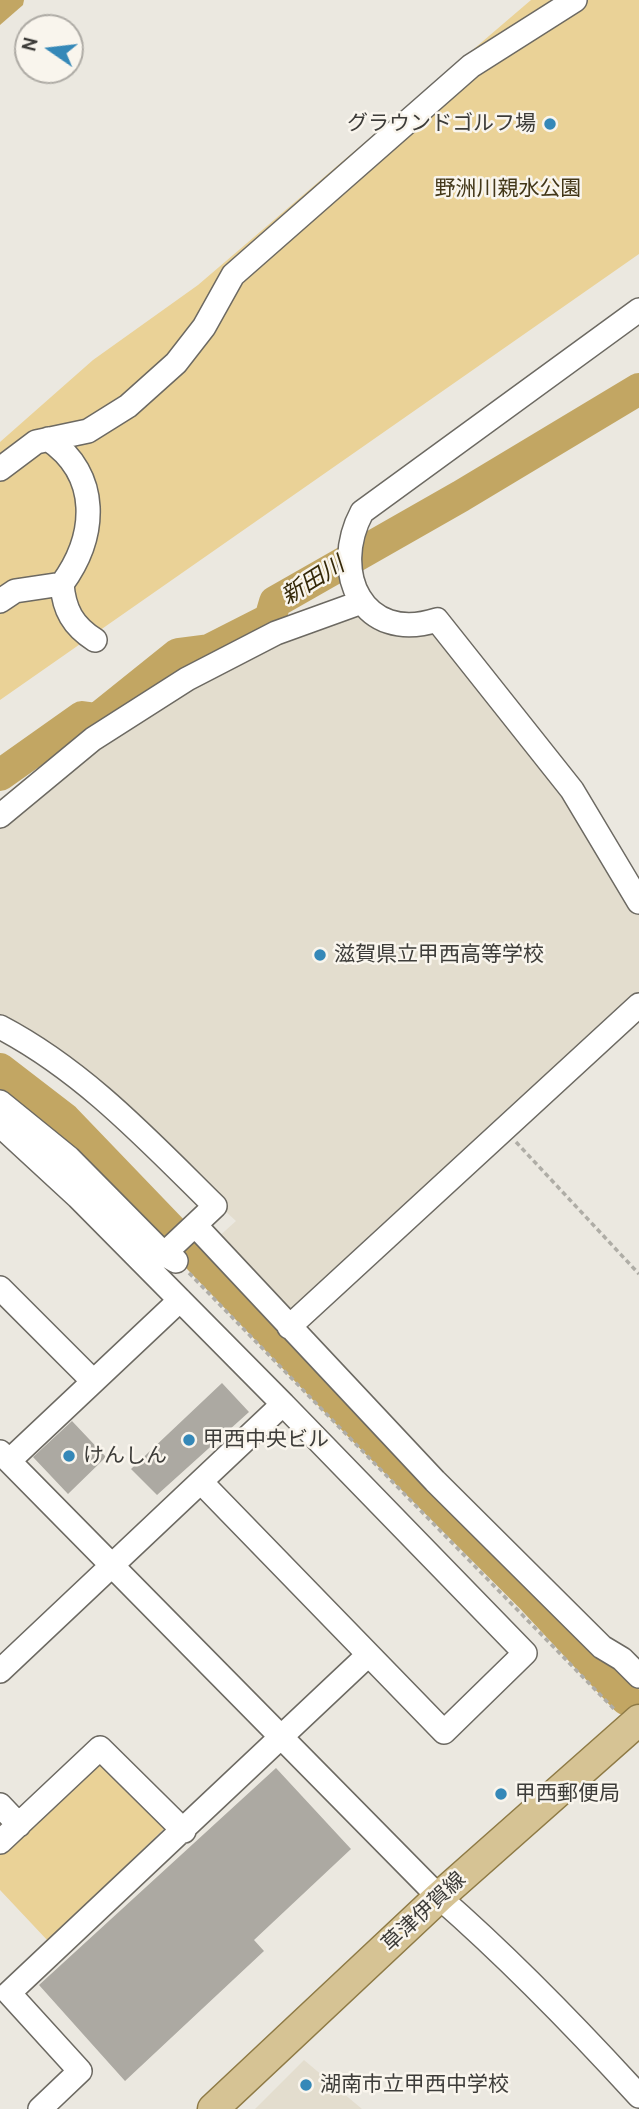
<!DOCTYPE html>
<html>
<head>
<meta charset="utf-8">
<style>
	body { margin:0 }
	#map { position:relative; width:639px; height:2109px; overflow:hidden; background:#ebe8e0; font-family:Cabin,sans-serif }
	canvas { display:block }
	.north { position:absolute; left:14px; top:14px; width:70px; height:70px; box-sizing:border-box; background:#f9f5ed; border:2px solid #aeaba5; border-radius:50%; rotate:284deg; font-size:19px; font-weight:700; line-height:28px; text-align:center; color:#3d3c39 }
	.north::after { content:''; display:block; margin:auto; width:24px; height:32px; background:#3588b8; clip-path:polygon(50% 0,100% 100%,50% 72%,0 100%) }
</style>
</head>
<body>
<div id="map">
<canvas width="639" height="2109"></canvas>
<div class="north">N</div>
</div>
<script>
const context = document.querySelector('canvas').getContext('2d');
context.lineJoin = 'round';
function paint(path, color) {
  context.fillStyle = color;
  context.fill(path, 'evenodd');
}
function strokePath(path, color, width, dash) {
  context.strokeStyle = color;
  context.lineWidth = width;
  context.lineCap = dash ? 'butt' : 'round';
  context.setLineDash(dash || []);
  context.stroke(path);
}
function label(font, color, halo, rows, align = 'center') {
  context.font = font + ' Cabin,"Noto Sans JP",sans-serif';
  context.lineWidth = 5;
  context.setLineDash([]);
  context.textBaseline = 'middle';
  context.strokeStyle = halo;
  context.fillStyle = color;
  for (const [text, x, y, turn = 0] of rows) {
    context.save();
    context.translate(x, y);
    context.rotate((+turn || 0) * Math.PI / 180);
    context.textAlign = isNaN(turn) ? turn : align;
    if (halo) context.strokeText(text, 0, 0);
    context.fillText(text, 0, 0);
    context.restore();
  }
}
const built = new Path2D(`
	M357 613 382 627 411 636 439 628 565 794 639 915V994L295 1308 282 1310 216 1239 236 1221 80 1078 0 1025V827L119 733 205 677 266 649Z
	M304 2060 362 2109H255Z`);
const green = new Path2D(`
	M531 0H639V254L0 700V442L93 360 198 285Z
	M93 1761 105 1762 167 1826 48 1941 0 1890V1852Z`);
const water = new Path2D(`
	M0 0H24L23 5 0 25Z`);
const river = new Path2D(`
	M0 775 82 717 97 719 178 654 209 650 270 619 275 602 461 496 639 389
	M0 1069 65 1119 360 1426 534 1600 626 1699`);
const building = new Path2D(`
	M222 1383 249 1412 157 1495 131 1469Z
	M72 1421 106 1457 68 1494 33 1457Z
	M276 1768 351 1849 254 1940 264 1951 125 2081 39 1985Z`);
const path = new Path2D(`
	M516 1142 639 1274
	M189 1273 616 1711`);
const minor = new Path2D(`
	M639 310 362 512C330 572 362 644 437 620L572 790 639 902
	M0 469 36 442 88 431 128 406 176 363 204 327 233 275 471 66 575 0
	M62 584C64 610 73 626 95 640
	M0 601 15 591 62 584C97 536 101 475 48 439
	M0 816 93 739 187 679 276 633 359 603
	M0 1027C84 1071 148 1140 215 1206L164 1254
	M0 1102 69 1158 164 1254 176 1261
	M0 1125 78 1197 283 1404 0 1671
	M195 1225 435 1481 602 1647 622 1659 639 1676
	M0 1288 93 1381
	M289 1327 639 1005
	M0 1452 439 1897C510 1959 575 2026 639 2096
	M9 1461 180 1300
	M202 1483 444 1732 525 1653 283 1404
	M0 1805 19 1825
	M0 1842 100 1748 184 1831
	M40 2109 80 2071 9 1993 367 1656`);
const major = new Path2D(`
	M213 2109 439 1897 639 1720`);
const markers = [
	[550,124,7,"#3588b8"],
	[320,955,7,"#3588b8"],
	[189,1440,7,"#3588b8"],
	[69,1456,7,"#3588b8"],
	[501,1794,7,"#3588b8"],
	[306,2085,7,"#3588b8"]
];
const poiNames = [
	["グラウンドゴルフ場",536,124,"right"],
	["滋賀県立甲西高等学校",334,955],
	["甲西中央ビル",203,1440],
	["けんしん",83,1456],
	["甲西郵便局",515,1794],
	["湖南市立甲西中学校",320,2085]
];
const parkNames = [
	["野洲川親水公園",508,189]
];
const streetNames = [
	["草津伊賀線",424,1912,-43]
];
const waterNames = [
	["新田川",313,581,-32]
];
paint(built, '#e3ddce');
paint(green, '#ead297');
paint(water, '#c2a663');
strokePath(river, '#c2a663', 32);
paint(building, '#aca9a2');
strokePath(minor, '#6c6962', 26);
strokePath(major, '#8e7a45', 33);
strokePath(path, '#afada6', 3.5, [5, 3.5]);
strokePath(minor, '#fff', 23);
strokePath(major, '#d6c394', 30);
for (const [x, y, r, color] of markers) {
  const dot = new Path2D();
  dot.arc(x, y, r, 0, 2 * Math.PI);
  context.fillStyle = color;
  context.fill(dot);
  strokePath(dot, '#f9f5ed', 2.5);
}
label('21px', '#3d3c39', '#f9f5ed', poiNames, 'left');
label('21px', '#433718', '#f9f5ed', parkNames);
label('21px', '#3d3c39', '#f9f5ed', streetNames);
label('italic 23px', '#342808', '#f9f5ed', waterNames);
</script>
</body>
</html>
